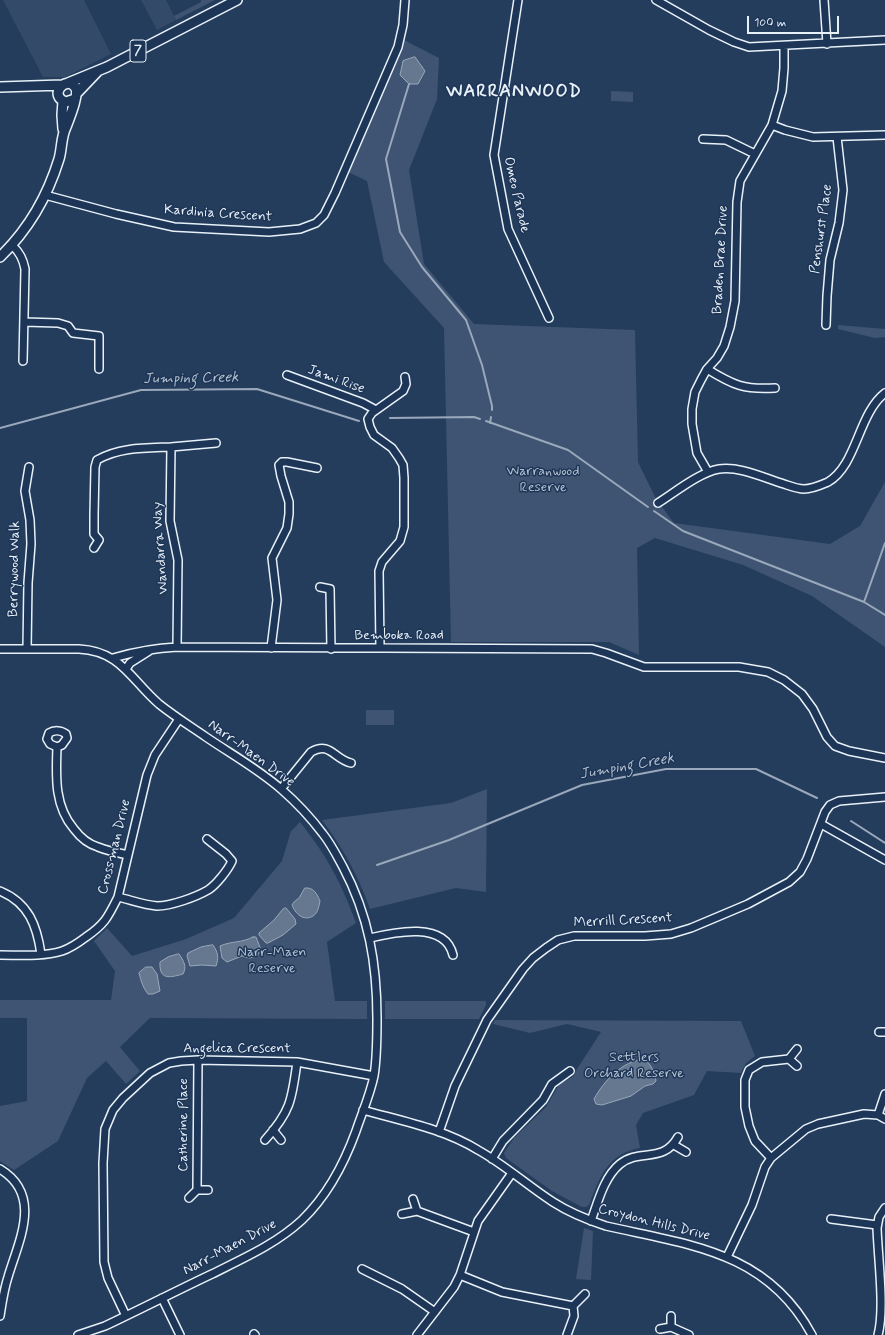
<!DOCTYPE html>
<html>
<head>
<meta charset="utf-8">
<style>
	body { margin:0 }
	#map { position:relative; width:885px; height:1335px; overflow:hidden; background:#253d5d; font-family:Mynerve,sans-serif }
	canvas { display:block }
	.scale { position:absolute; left:747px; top:16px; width:92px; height:18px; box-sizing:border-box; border:2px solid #e8f1f8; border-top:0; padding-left:5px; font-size:12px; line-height:14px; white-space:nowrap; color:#e8f1f8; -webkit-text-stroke:3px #1d3557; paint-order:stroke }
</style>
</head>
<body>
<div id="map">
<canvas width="885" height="1335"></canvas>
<div class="scale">100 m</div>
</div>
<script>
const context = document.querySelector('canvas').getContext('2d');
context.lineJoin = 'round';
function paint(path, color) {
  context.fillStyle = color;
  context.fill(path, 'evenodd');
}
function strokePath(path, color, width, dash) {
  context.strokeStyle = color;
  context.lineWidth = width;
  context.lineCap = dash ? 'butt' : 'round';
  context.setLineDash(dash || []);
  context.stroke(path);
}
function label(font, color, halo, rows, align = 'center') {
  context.font = font + ' Mynerve,sans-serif';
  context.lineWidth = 3;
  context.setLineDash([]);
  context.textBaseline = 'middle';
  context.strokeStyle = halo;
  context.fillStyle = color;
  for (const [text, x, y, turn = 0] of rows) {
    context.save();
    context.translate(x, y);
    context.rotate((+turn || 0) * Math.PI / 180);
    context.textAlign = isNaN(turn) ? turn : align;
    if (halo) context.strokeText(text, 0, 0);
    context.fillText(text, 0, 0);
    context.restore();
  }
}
const built = new Path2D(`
	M3 0H84L111 54 65 77H43Z
	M141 0H166L176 20 157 30Z`);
const green = new Path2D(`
	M201 0H215L176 20 174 16 201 2Z
	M400 38 439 58 437 99 409 170 424 264 474 324 635 330 638 462 656 499 674 523 830 544 860 526 885 482V647L812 596 743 565 655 538 637 548 639 655 609 642H451L444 328 384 262 367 181 348 172 383 90Z
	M611 91 633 92V102L611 101Z
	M838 325 885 329V337L875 338 838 329Z
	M366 710H394V725H366Z
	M487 789 486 892 456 888 370 909C358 875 343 848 322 820L451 803Z
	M300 822C327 856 341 882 356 923L327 942 335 1001H367V1019L150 1018 120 1047 140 1071 126 1084 106 1061 87 1078 58 1141 14 1170 0 1161V1106L27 1101V1018H0V1000H111L115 971 94 941 107 928 132 956 186 939 234 918 282 861 291 831Z
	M385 1001H486V1005L479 1019H385Z
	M495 1020 741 1021 755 1056 746 1063 741 1073 707 1071 694 1095 643 1113 636 1125 640 1148C607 1154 600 1177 589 1205L586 1207H582L552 1191 506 1158 504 1153 514 1138 546 1107 560 1083 571 1078 574 1075 577 1069 601 1032 567 1024 530 1033 493 1024Z
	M584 1228 593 1231 591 1280 576 1279Z`);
const water = new Path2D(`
	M415 57 425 71 418 84H409L400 75 403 61Z
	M305 888C314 887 317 894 320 901 319 906 318 913 313 916 303 922 295 913 292 905L294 902 299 898Z
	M286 908 295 919 296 924 283 935 268 943H266L259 935V933L274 920 283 909Z
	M253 937H256L261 950 257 956 250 958 242 956 227 962 222 958 220 946C231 941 242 943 253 937Z
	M213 945C218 952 219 958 216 966L202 965 190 966 187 956 188 953 201 947Z
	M179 954C184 961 187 967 183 974 169 978 159 980 160 962L168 957Z
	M146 967H152L157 974 160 991 153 994H148C143 988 141 981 139 973Z
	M644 1059C651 1064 655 1072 656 1081L653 1084 645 1086 631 1096 602 1105 596 1104 594 1099C604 1081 622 1061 644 1059Z`);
const stream = new Path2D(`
	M409 84 386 159 400 232 422 267 466 320 482 365 492 406V410
	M390 418 474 417 480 419
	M486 421 568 450 648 507
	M490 423 491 417
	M0 428 141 390 257 389 359 421
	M654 511 683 531 864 602 885 615
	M864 602 885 543
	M851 821 885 843
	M377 865 449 840 582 785 666 769H756L817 798`);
const minor = new Path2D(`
	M518 0 494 155 508 229 549 318
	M656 0 709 30 734 42 749 47 885 40
	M824 0 827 44
	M772 125 785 130 813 137 885 135
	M703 139 726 140 755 154
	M45 195 116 214 174 227 269 232 300 229 316 223 324 215 335 193 398 47 403 25 405 0
	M12 245C20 253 23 259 25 269L23 361
	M24 322 58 323 68 326 73 333 99 336V369
	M826 325 827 296 830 260 839 223 843 190 837 137
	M707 369C733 385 744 390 775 388
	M287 375 363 403 376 410
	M171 447 216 443
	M708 472 697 453 692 424V409L695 392 701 380 707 369 717 358 724 346 730 327 735 301 737 202 740 181 772 125 782 91 784 68V46
	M658 503C674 493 700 472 719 469 740 466 764 478 784 484 790 486 797 489 804 489 812 489 821 485 828 482 857 465 858 414 885 393
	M94 548 99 540 94 534V515L95 467 97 460C120 447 146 448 171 447L170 521 178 560 177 647
	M320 587 330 589 331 649
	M271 648 277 600 272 558 287 528 289 514V502L281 476 279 465 282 462H287L317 468
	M380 648 379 571 382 562 400 541 404 527V478L403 465 399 458 392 448 374 435 370 427 368 419 372 413 403 391 406 384 405 377
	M0 649H79C121 651 131 680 159 704 174 716 190 726 206 737 231 754 258 769 281 789 296 802 311 818 323 834 331 844 337 856 343 867 369 916 377 964 377 1019 377 1038 377 1057 374 1076 370 1095 362 1113 356 1131 344 1164 328 1195 302 1220 276 1244 244 1258 212 1274 176 1291 141 1309 105 1326L78 1335
	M27 649 28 583 31 544 30 520 25 491 29 467
	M113 658C134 652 155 648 177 647L592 649 606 653 644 667H739L768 672 784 680 802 694 813 709 827 737 835 746 849 751 885 758
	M126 669 130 663 149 651
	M57 747 62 745 67 738 66 734C61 730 54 730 49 733L47 739 50 744 57 747C56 776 54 806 74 829 80 837 88 844 98 847 108 851 118 853 128 855
	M281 789 311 752C330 741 334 759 351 763
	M821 824 885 860
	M0 891C29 903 37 926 41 954
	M118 897C131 900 144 905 157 906 171 906 196 897 208 890 216 885 228 870 232 861L226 854 207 839
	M370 938C395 932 445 921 453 955
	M0 955C20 955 42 957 62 951 71 948 78 943 86 937 105 924 108 917 118 897L147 775 155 755 179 719
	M879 1032H885
	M797 1049 789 1059 797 1066
	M363 1110C402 1121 444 1129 478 1150 505 1165 528 1186 553 1202 570 1213 588 1220 606 1226 689 1245 767 1251 812 1335
	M878 1115 885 1094
	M273 1130 281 1140
	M439 1132 455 1086 487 1020 523 969 533 958 546 948 558 940 574 936H645L671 934 691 928 748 904 789 882 800 872 807 859 825 812 830 805 839 801 885 797
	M265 1140C291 1111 292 1099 297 1062
	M674 1145 686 1152
	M771 1158 755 1141 749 1126 745 1107V1080L749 1070 762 1062 789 1059
	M492 1159 503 1141 543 1100 552 1084 570 1071
	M0 1169C43 1195 19 1240 8 1277 4 1289 2 1303 0 1316
	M197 1190 198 1060
	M189 1198 197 1190H208
	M417 1211 474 1232
	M402 1214 417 1211 413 1199
	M831 1219 877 1225
	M591 1221C598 1202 604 1177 620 1164 640 1148 663 1164 678 1137
	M727 1257 752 1205 765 1167 771 1158 806 1129 818 1124 864 1114 878 1115 885 1119
	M362 1269 402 1289 435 1312
	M460 1275 502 1292 573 1306 574 1316 567 1335
	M162 1298 180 1335
	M573 1306 585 1294
	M126 1316 108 1278 104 1262 103 1163 105 1129 113 1110 123 1098 150 1073 169 1063 181 1061 198 1060 297 1062 374 1076
	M671 1327 689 1335
	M660 1329 671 1327V1316
	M254 1334 255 1335
	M417 1335 454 1287 460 1275 478 1221 512 1173
	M878 1335C885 1309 878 1258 877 1228L879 1217 885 1208`);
const major = new Path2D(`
	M68 83 107 67 237 0
	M0 87 62 85
	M77 93 97 72
	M63 129 62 115 63 101
	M0 257C29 229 47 198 59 159 62 149 61 137 66 127 69 119 80 93 75 87 65 75 48 96 66 102L75 99`);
const shields = [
	[138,51,16]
];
const shieldNames = [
	["7",138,51]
];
const streetNames = [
	["Omeo Parade",516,195,77],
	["Kardinia Crescent",218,214,4],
	["Penshurst Place",822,229,-82],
	["Braden Brae Drive",721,260,-87],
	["Jami Rise",336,380,20],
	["Wandarra Way",161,548,-94],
	["Berrywood Walk",15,569,-89],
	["Bemboka Road",399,636],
	["Narr-Maen Drive",251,754,36],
	["Crossman Drive",115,847,-76],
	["Merrill Crescent",623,921,-3],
	["Angelica Crescent",237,1049],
	["Catherine Place",184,1125,-90],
	["Croydon Hills Drive",654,1223,14],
	["Narr-Maen Drive",230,1248,-28]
];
const parkNames = [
	["Warranwood",543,472],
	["Reserve",543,488],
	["Narr-Maen",272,953],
	["Reserve",272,969],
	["Settlers",634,1058],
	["Orchard Reserve",634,1074]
];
const waterNames = [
	["Jumping Creek",191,379,-1],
	["Jumping Creek",627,767,-10]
];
const districtNames = [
	["WARRANWOOD",514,92]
];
paint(built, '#334a68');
paint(green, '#3e5472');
paint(water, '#657890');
strokePath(water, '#99a8ba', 1);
strokePath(stream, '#99a8ba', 2);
strokePath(minor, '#e8f1f8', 10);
strokePath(major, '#e8f1f8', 12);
strokePath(minor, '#1d3557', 7);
strokePath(major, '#1d3557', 9);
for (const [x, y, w] of shields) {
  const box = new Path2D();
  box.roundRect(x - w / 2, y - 11, w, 22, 3);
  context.fillStyle = '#1d3557';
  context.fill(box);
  strokePath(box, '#e8f1f8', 1);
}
label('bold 13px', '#e8f1f8', null, shieldNames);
label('14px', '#e8f1f8', '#1d3557', streetNames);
label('14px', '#b5c2d0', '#1d3557', parkNames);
label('italic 15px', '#b4c1ce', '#1d3557', waterNames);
context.letterSpacing = '1px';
label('bold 18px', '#e8f1f8', '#1d3557', districtNames);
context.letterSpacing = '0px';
</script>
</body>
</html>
